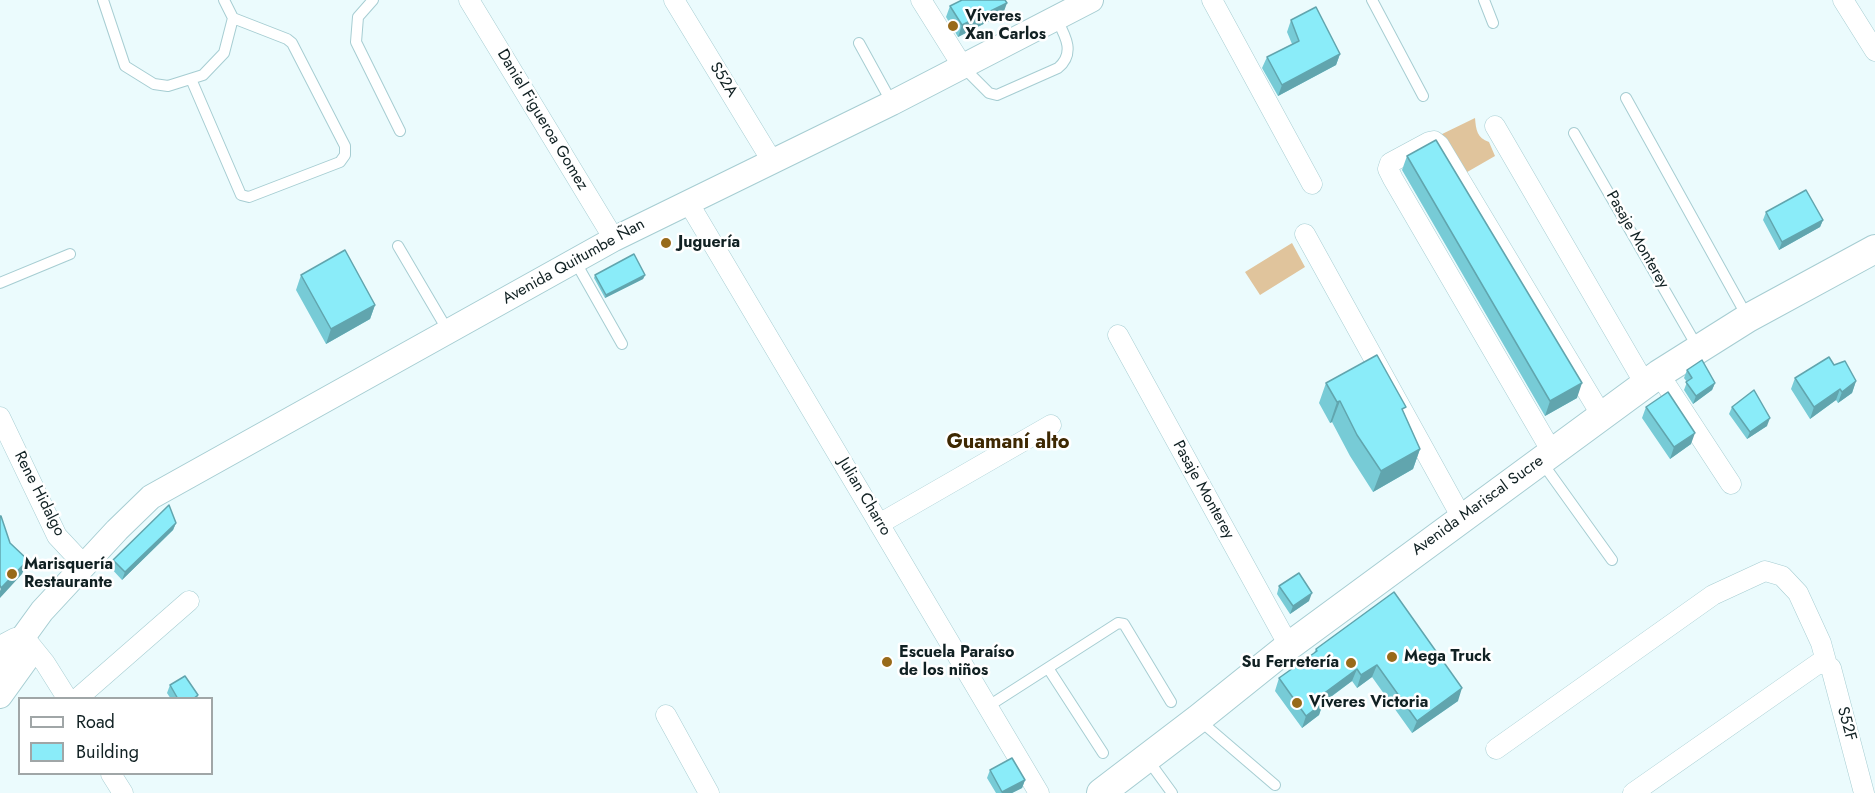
<!DOCTYPE html>
<html>
<head>
<meta charset="utf-8">
<style>
	body { margin:0 }
	#map { position:relative; width:1875px; height:793px; overflow:hidden; background:#ebfbfd; font-family:Jost,sans-serif }
	canvas { display:block }
	.legend { position:absolute; left:18px; top:697px; width:195px; height:78px; box-sizing:border-box; background:#fff; border:2px solid #a0a6a7; margin:0; padding:8px 10px; list-style:none; font-size:18px; color:#112123 }
	.legend li { display:flex; align-items:center; gap:12px; height:30px }
	.legend b { width:30px; border:2px solid #a0a6a7 }
</style>
</head>
<body>
<div id="map">
<canvas width="1875" height="793"></canvas>
<ul class="legend">
<li><b style="height:8px;background:#fff"></b>Road</li>
<li><b style="height:16px;background:#8aecf9"></b>Building</li>
</ul>
</div>
<script>
const context = document.querySelector('canvas').getContext('2d');
context.lineJoin = 'round';
function paint(path, color) {
  context.fillStyle = color;
  context.fill(path, 'evenodd');
}
function strokePath(path, color, width, dash) {
  context.strokeStyle = color;
  context.lineWidth = width;
  context.lineCap = dash ? 'butt' : 'round';
  context.setLineDash(dash || []);
  context.stroke(path);
}
function label(font, color, halo, rows, align = 'center') {
  context.font = font + ' Jost,sans-serif';
  context.lineWidth = 5;
  context.setLineDash([]);
  context.textBaseline = 'middle';
  context.strokeStyle = halo;
  context.fillStyle = color;
  for (const [text, x, y, turn = 0] of rows) {
    context.save();
    context.translate(x, y);
    context.rotate((+turn || 0) * Math.PI / 180);
    context.textAlign = isNaN(turn) ? turn : align;
    if (halo) context.strokeText(text, 0, 0);
    context.fillText(text, 0, 0);
    context.restore();
  }
}
const green = new Path2D(`
	M1475 118C1476 130 1477 138 1489 142L1495 156 1462 175 1438 136Z
	M1292 243 1305 267 1260 295 1245 272Z`);
const service = new Path2D(`
	M103 0 125 66 154 84 168 86 203 75 224 53 233 18
	M373 0 358 17 356 42 400 131
	M1372 0 1423 96
	M1484 0 1493 23
	M859 43 892 103
	M963 67 989 93 997 95 1058 68C1076 53 1065 35 1056 18
	M191 79 241 195 249 197 340 162 345 155V146L292 43 287 39 233 18 224 0
	M1626 98 1748 318
	M1574 133 1698 348
	M398 246 448 331
	M575 261 622 344
	M0 283 70 254
	M1541 461 1612 560
	M1048 668 1103 753
	M987 707 1118 623 1124 624 1171 702
	M1198 719 1275 785
	M1148 760 1172 793`);
const minor = new Path2D(`
	M469 0 614 239
	M674 0 772 161
	M921 0 963 67
	M1212 0 1312 184
	M1843 0 1875 51
	M1495 126 1645 384
	M688 202 1039 793
	M1305 234 1462 518
	M1118 335 1289 646
	M1659 374 1731 484
	M0 417 57 536 85 566
	M1552 452 1393 179 1388 169 1390 163 1429 142 1434 141 1439 145 1602 416
	M879 524 1051 425
	M0 646 15 638 24 637 45 663 67 698
	M78 698 189 601
	M666 715 709 793
	M1496 749 1713 595 1765 571 1782 576 1798 593 1821 643 1827 665
	M111 774 123 793
	M1633 793 1819 663 1827 665 1831 668 1864 793`);
const tertiary = new Path2D(`
	M0 669 42 611 117 530 151 497 614 239 892 103 1091 0
	M0 696 28 657`);
const secondary = new Path2D(`
	M1101 793 1198 719 1289 646 1659 374 1748 318 1875 249`);
const wall = new Path2D(`
	M950 6 1003 14 958 37 946 17Z
	M1291 20 1340 54 1336 65 1278 96 1262 68 1267 57 1292 44 1287 32Z
	M1407 156 1577 398 1545 416 1402 170Z
	M1766 212 1823 220 1820 227 1779 250 1763 220Z
	M301 275 375 305 370 319 326 344 296 290Z
	M595 275H645L643 279 605 298 594 278Z
	M1834 365 1856 381 1852 393 1838 403 1836 400 1810 419 1791 389 1795 378Z
	M1687 370 1715 383 1712 390 1693 404 1684 390 1687 382 1684 378Z
	M1326 383 1404 413 1420 449 1413 469 1373 492 1350 456 1332 422 1330 423 1319 403Z
	M1646 407 1691 444 1670 459 1642 418Z
	M1732 407 1767 426 1747 439 1729 414Z
	M176 523 173 530 122 580 110 567 113 560Z
	M1279 586 1309 601 1290 614 1277 594Z
	M1394 592 1458 701 1412 733 1372 677 1357 688 1352 681 1323 703 1319 715 1302 728 1275 691 1279 678 1314 653 1316 649Z
	M170 685 198 695 197 699H171L167 693Z
	M990 770 1025 780 1022 788 1012 793H996L987 778Z`);
const shadedWall = new Path2D(`
	M1007 3 1003 14 958 37 962 25Z
	M1340 54 1336 65 1278 96 1282 85Z
	M1823 220 1820 227 1779 250 1782 242Z
	M645 275 643 279 605 298 606 295Z
	M375 305 370 319 326 344 331 329Z
	M1856 381 1852 393 1838 403 1842 392Z
	M1582 383 1577 398 1545 416 1550 401Z
	M1715 383 1712 390 1693 404 1696 396Z
	M1840 389 1836 400 1810 419 1814 407Z
	M1340 401 1332 422 1330 423 1337 402Z
	M1770 418 1767 426 1747 439 1750 432Z
	M1695 433 1691 444 1670 459 1674 447Z
	M1420 449 1413 469 1373 492 1381 471Z
	M176 523 173 530 122 580 125 572Z
	M28 560 22 574 0 598V591L1 588Z
	M1312 593 1309 601 1290 614 1293 606Z
	M1377 665 1372 677 1357 688 1361 675Z
	M1357 669 1352 681 1314 709 1319 697Z
	M1462 688 1458 701 1412 733 1417 721Z
	M1323 703 1319 715 1302 728 1306 716Z
	M1025 780 1022 788 1012 793H1002V792Z`);
const building = new Path2D(`
	M962 0H1005L1007 3 962 25 950 6Z
	M1316 7 1340 54 1282 85 1267 57 1299 41 1291 20Z
	M1436 140 1582 383 1550 401 1407 156Z
	M1806 190 1823 220 1782 242 1766 212Z
	M345 250 375 305 331 329 301 275Z
	M634 254 645 275 606 295 595 275Z
	M1377 355 1406 407 1402 409 1420 449 1381 471 1357 435 1340 401 1337 402 1326 383Z
	M1829 357 1834 365 1845 361 1856 381 1842 392 1840 389 1814 407 1795 378Z
	M1702 360 1715 383 1696 396 1686 382 1692 378 1687 370Z
	M1754 390 1770 418 1750 432 1732 407Z
	M1668 392 1695 433 1674 447 1646 407Z
	M169 505 176 523 125 572 113 560Z
	M0 516H1L10 543 28 560 1 588 0 585Z
	M1299 573 1312 593 1293 606 1279 586Z
	M1394 592 1462 688 1417 721 1377 665 1361 675 1357 669 1319 697 1323 703 1306 716 1279 678 1317 651 1316 649Z
	M185 676 198 695 193 699H178L170 685Z
	M1012 758 1025 780 1002 792 990 770Z`);
const markers = [
	[953,26,6,"#986a1a"],
	[666,243,6,"#986a1a"],
	[12,574,6,"#986a1a"],
	[1392,657,6,"#986a1a"],
	[887,662,6,"#986a1a"],
	[1351,663,6,"#986a1a"],
	[1297,703,6,"#986a1a"]
];
const poiNames = [
	["Víveres",965,17],
	["Xan Carlos",965,35],
	["Juguería",678,243],
	["Marisquería",24,565],
	["Restaurante",24,583],
	["Escuela Paraíso",899,653],
	["de los niños",899,671],
	["Mega Truck",1404,657],
	["Su Ferretería",1339,663,"right"],
	["Víveres Victoria",1309,703]
];
const streetNames = [
	["S52A",723,80,58],
	["Daniel Figueroa Gomez",542,120,59],
	["Pasaje Monterey",1637,240,60],
	["Avenida Quitumbe Ñan",574,262,-29],
	["Pasaje Monterey",1203,490,61],
	["Rene Hidalgo",39,494,63],
	["Julian Charro",864,497,59],
	["Avenida Mariscal Sucre",1478,506,-36],
	["S52F",1846,724,75]
];
const quarterNames = [
	["Guamaní alto",1008,443]
];
paint(green, '#e0c49c');
strokePath(service, '#a6cdd2', 12);
strokePath(minor, '#a6cdd2', 21);
strokePath(tertiary, '#a6cdd2', 26);
strokePath(secondary, '#a6cdd2', 30);
strokePath(service, '#fff', 10);
strokePath(minor, '#fff', 20);
strokePath(tertiary, '#fff', 24);
strokePath(secondary, '#fff', 28);
paint(wall, '#77cbd6');
paint(shadedWall, '#61a5ae');
paint(building, '#8aecf9');
strokePath(building, '#61a5ae', 1.5);
for (const [x, y, r, color] of markers) {
  const dot = new Path2D();
  dot.arc(x, y, r, 0, 2 * Math.PI);
  context.fillStyle = color;
  context.fill(dot);
  strokePath(dot, '#fff', 2);
}
label('bold 16px', '#112123', '#fff', poiNames, 'left');
label('16px', '#112123', '#fff', streetNames);
label('bold 20px', '#3e2802', '#fff', quarterNames);
</script>
</body>
</html>
